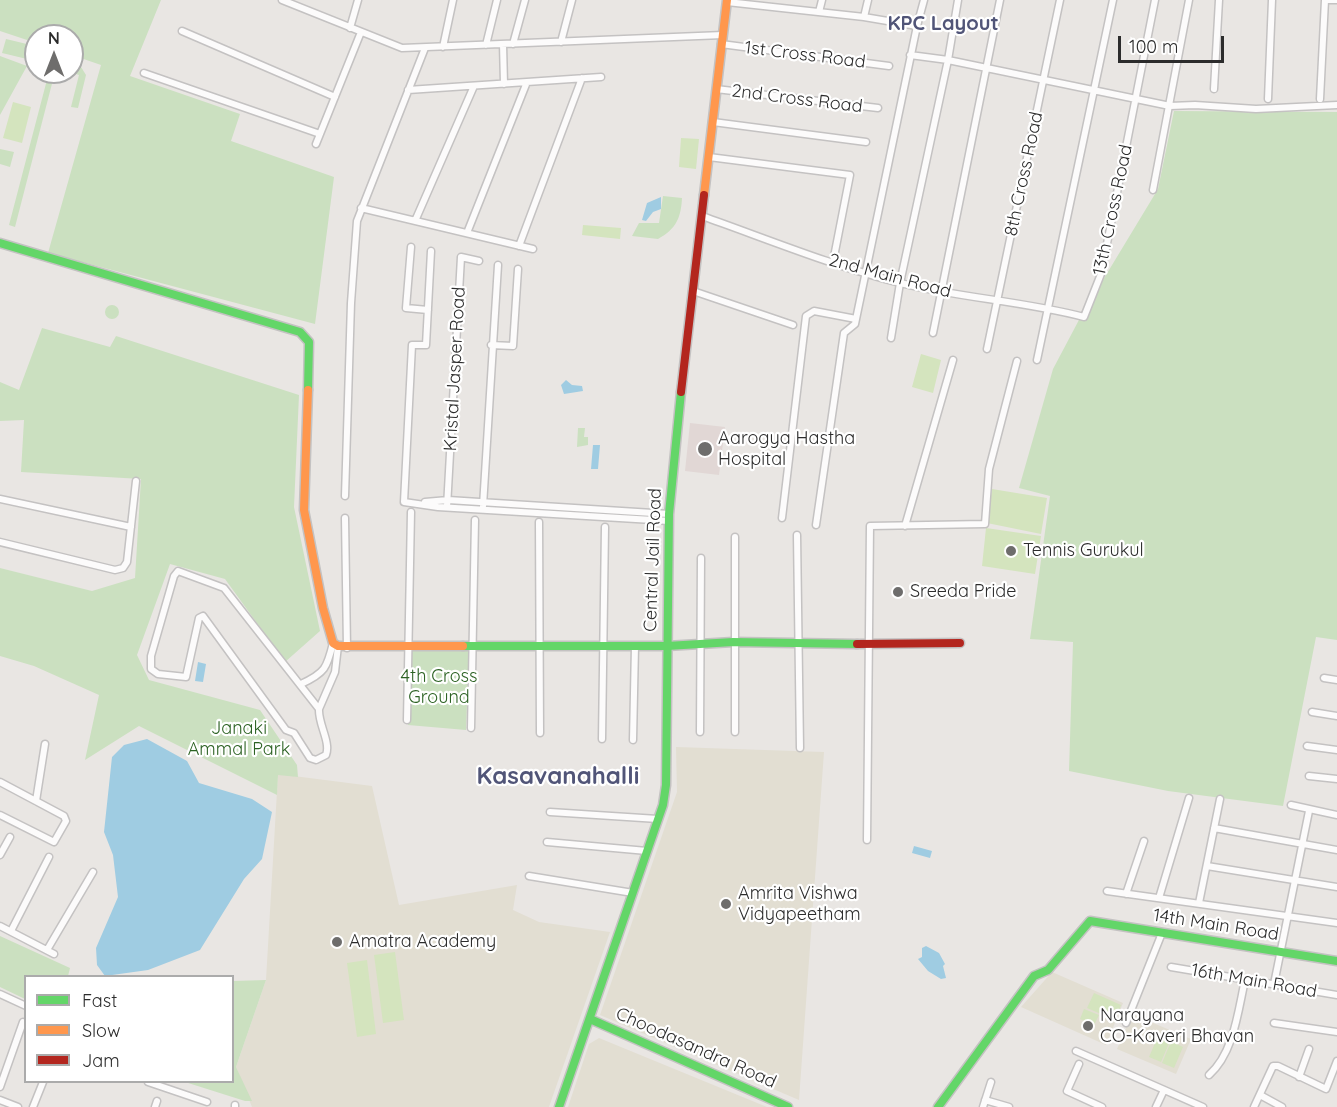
<!DOCTYPE html>
<html>
<head>
<meta charset="utf-8">
<style>
	body { margin:0 }
	#map { position:relative; width:1337px; height:1107px; overflow:hidden; background:#e9e6e3; font-family:Quicksand,sans-serif }
	canvas { display:block }
	.legend { position:absolute; left:24px; top:975px; width:210px; height:108px; box-sizing:border-box; background:#fff; border:2px solid #ababab; margin:0; padding:8px 10px; list-style:none; font-size:18px; color:#2c2c2c }
	.legend li { display:flex; align-items:center; gap:12px; height:30px }
	.legend b { width:30px; border:2px solid #ababab }
	.north { position:absolute; left:24px; top:24px; width:60px; height:60px; box-sizing:border-box; background:#fff; border:2px solid #ababab; border-radius:50%; rotate:0deg; font-size:16px; font-weight:700; line-height:24px; text-align:center; color:#2c2c2c }
	.north::after { content:''; display:block; margin:auto; width:21px; height:27px; background:#6e6d6c; clip-path:polygon(50% 0,100% 100%,50% 72%,0 100%) }
	.scale { position:absolute; left:1118px; top:36px; width:106px; height:27px; box-sizing:border-box; border:3px solid #2c2c2c; border-top:0; padding-left:8px; font-size:18px; line-height:21px; white-space:nowrap; color:#2c2c2c; -webkit-text-stroke:4px #fff; paint-order:stroke }
</style>
</head>
<body>
<div id="map">
<canvas width="1337" height="1107"></canvas>
<ul class="legend">
<li><b style="height:8px;background:#63d668"></b>Fast</li>
<li><b style="height:8px;background:#ff974d"></b>Slow</li>
<li><b style="height:8px;background:#b3261e"></b>Jam</li>
</ul>
<div class="north">N</div>
<div class="scale">100 m</div>
</div>
<script>
const context = document.querySelector('canvas').getContext('2d');
context.lineJoin = 'round';
function paint(path, color) {
  context.fillStyle = color;
  context.fill(path, 'evenodd');
}
function strokePath(path, color, width, dash) {
  context.strokeStyle = color;
  context.lineWidth = width;
  context.lineCap = dash ? 'butt' : 'round';
  context.setLineDash(dash || []);
  context.stroke(path);
}
function label(font, color, halo, rows, align = 'center') {
  context.font = font + ' Quicksand,sans-serif';
  context.lineWidth = 4.5;
  context.setLineDash([]);
  context.textBaseline = 'middle';
  context.strokeStyle = halo;
  context.fillStyle = color;
  for (const [text, x, y, turn = 0] of rows) {
    context.save();
    context.translate(x, y);
    context.rotate((+turn || 0) * Math.PI / 180);
    context.textAlign = isNaN(turn) ? turn : align;
    if (halo) context.strokeText(text, 0, 0);
    context.fillText(text, 0, 0);
    context.restore();
  }
}
const education = new Path2D(`
	M676 747 824 752 799 1100 600 1015 677 792Z
	M278 774 372 786 399 905 517 885 513 910 539 922 610 932 549 1107H252L236 1067 266 980Z
	M1052 972 1123 1003 1106 1045 1021 1007Z
	M1132 1014 1191 1039 1176 1074 1117 1049Z
	M599 1038 767 1107H568L589 1044Z`);
const medical = new Path2D(`
	M690 423 725 427 719 475 685 471Z`);
const green = new Path2D(`
	M0 0H161L130 76 240 114 231 141 334 177 315 324 48 253 101 65 72 55V36H36V43L0 31Z
	M6 39 31 45 27 59 2 53Z
	M0 56 27 66 0 115Z
	M72 65 81 67 86 75 78 108 71 107 79 75 70 72H72Z
	M49 72H55L15 227 9 225Z
	M1174 111 1337 112V640L1316 637 1283 806 1168 791 1069 771 1073 642 1030 639 1050 496 1019 488 1053 369 1080 318 1158 189Z
	M0 149 14 152 10 167 0 164Z
	M663 196 682 198C681 218 676 229 658 239L632 236 639 223H659Z
	M105 312a7 7 0 1 1 14 0a7 7 0 1 1-14 0Z
	M42 328 110 347 116 336 299 395 294 507 320 631 285 662 225 579 170 564 137 655 149 680 260 710 297 765 298 777 278 775 277 795 139 726 85 760 99 695 34 666 0 656V568L92 591 135 578 141 479 21 472 24 420 0 421V382L19 390Z
	M578 428H585L584 437H588V445L577 447Z
	M410 649 469 650 466 730 408 725Z
	M0 936 70 968 68 976H26L25 999 0 987Z
	M266 980 236 1067 252 1101H245L185 1082H232L233 981Z`);
const pitch = new Path2D(`
	M13 102 31 107 22 143 3 138Z
	M681 138 699 139 696 169 679 167Z
	M583 225 621 228 620 239 582 235Z
	M921 354 941 360 933 393 912 387Z
	M992 489 1047 498 1041 534 987 523Z
	M986 528 1041 536 1035 574 982 566Z
	M395 952 404 1020 383 1023 374 955Z
	M367 960 376 1034 357 1037 347 963Z
	M1094 993 1121 1005 1115 1020 1087 1008Z
	M1084 1009 1099 1015 1094 1025 1080 1019Z
	M1158 1036 1170 1041 1161 1062 1149 1057Z
	M1171 1041 1183 1047 1174 1068 1162 1063Z`);
const water = new Path2D(`
	M661 197V209L653 212 646 221 642 220 647 203Z
	M566 380 572 385 582 386 583 391 564 394 561 385Z
	M593 445H600L598 469H591Z
	M198 662 206 664 203 682 195 681Z
	M147 739 187 761 199 783 252 799 272 812 262 859 244 879 200 950 148 970 105 976 97 965 96 948 118 897 113 855 104 832 112 757 124 745Z
	M914 846 932 851 930 858 912 853Z
	M926 946 939 953 945 964 943 966 946 978 941 979 928 971 918 959 922 957V948Z`);
const street = new Path2D(`
	M282 0 402 48 723 35
	M1329 0H1337
	M727 2 864 17 917 26 924 0
	M819 12 822 0
	M864 17 868 0
	M350 28 358 0
	M182 31 335 97
	M561 42 572 0
	M503 44 504 84
	M513 44 525 0
	M721 44 889 66
	M486 45 497 0
	M443 47 453 0
	M910 55 948 60 958 0
	M144 73 320 134
	M716 89 878 108
	M1214 89 1219 0
	M408 90 601 77
	M1268 99 1272 0
	M1320 99 1325 0
	M713 122 866 142
	M316 144 361 32
	M709 157 850 175 833 262
	M1153 190 1189 0
	M361 208 533 249
	M702 216C767 239 833 266 900 283 961 298 1023 301 1084 317L1101 274 1155 0
	M415 221 474 86
	M467 233 527 82
	M519 246 582 78
	M411 247 406 308 428 310
	M431 251 426 345H412L404 502 438 507 669 521
	M693 291 793 325
	M933 333 1000 0
	M891 338 900 283 948 60 1170 106 1195 105 1256 109 1337 105
	M491 345 513 346 518 269
	M987 349 1060 0
	M1037 360 1113 0
	M345 496 351 303 357 221 425 48
	M0 499 131 527
	M425 502 448 500 669 514
	M483 506 498 265
	M447 507 461 257 479 261
	M345 518 347 648
	M782 518 806 316 814 311 856 319
	M539 522 540 733
	M816 525 844 333 855 324 917 26
	M905 526 953 360
	M797 535 800 748
	M0 542 115 570 123 568 127 562 136 481
	M178 571 224 588 319 709C318 724 331 742 326 755L316 760 310 758 294 733 286 730 203 616 199 618 186 677 158 674 151 669V656L174 576Z
	M1324 678 1337 680
	M301 684C325 673 327 668 333 643
	M319 709 335 672 338 646
	M1312 712 1337 716
	M407 720 411 512
	M471 728 475 520
	M700 732 701 558
	M735 732V537
	M602 739 605 527
	M633 740 635 646
	M1307 746 1337 750
	M1309 776 1337 779
	M0 782 64 816 66 821 54 842 0 815
	M36 801 45 744
	M1291 805 1337 815
	M550 812 658 819
	M1214 828 1337 850
	M867 840 870 526 985 524 989 469 1017 361
	M547 842 647 851
	M0 855 10 837
	M1207 866 1337 887
	M529 876 633 893
	M1107 891 1337 923
	M1126 894 1144 841
	M1159 898 1189 798
	M1199 903 1220 799
	M0 926 54 954
	M11 931 49 857
	M47 950 93 872
	M1171 967 1337 995
	M1274 984 1309 811
	M0 994 26 1006
	M1126 1023 1162 933
	M1274 1023 1337 1032
	M1076 1051 1203 1107
	M1079 1064 1067 1091 1102 1107
	M1209 1075C1234 1053 1238 1011 1245 980
	M1299 1077 1309 1049
	M148 1082 207 1102
	M0 1087 23 1022
	M1260 1095 1282 1107
	M0 1100 18 1107
	M985 1100 1009 1107
	M235 1105V1107
	M33 1107 43 1082
	M155 1107 157 1101
	M983 1107 991 1082
	M1156 1107 1164 1090
	M1254 1107 1273 1066H1278L1326 1089 1337 1061`);
const fast = new Path2D(`
	M0 243 300 332 309 342 308 390
	M463 646H667L733 642 857 644
	M590 1019 788 1107
	M559 1107 663 805 666 785 669 514 681 392
	M938 1107 1034 976 1048 970 1090 921 1337 961`);
const slow = new Path2D(`
	M704 195 727 0
	M308 390 304 510 323 608 333 643 338 646H463`);
const jam = new Path2D(`
	M681 392 704 195
	M857 644 960 643`);
const markers = [
	[705,449,8,"#6e6d6c"],
	[1011,551,6,"#6e6d6c"],
	[898,592,6,"#6e6d6c"],
	[726,904,6,"#6e6d6c"],
	[337,942,6,"#6e6d6c"],
	[1088,1026,6,"#6e6d6c"]
];
const streetNames = [
	["1st Cross Road",805,55,7],
	["2nd Cross Road",797,99,7],
	["8th Cross Road",1024,174,-78],
	["13th Cross Road",1113,210,-78],
	["2nd Main Road",890,276,15],
	["Kristal Jasper Road",455,369,-87],
	["Central Jail Road",653,560,-88],
	["14th Main Road",1216,925,9],
	["16th Main Road",1254,981,10],
	["Choodasandra Road",696,1048,24]
];
const poiNames = [
	["Aarogya Hastha",718,439],
	["Hospital",718,460],
	["Tennis Gurukul",1023,551],
	["Sreeda Pride",910,592],
	["Amrita Vishwa",738,894],
	["Vidyapeetham",738,915],
	["Amatra Academy",349,942],
	["Narayana",1100,1016],
	["CO-Kaveri Bhavan",1100,1037]
];
const parkNames = [
	["4th Cross",439,677],
	["Ground",439,698],
	["Janaki",239,729],
	["Ammal Park",239,750]
];
const neighbourhoodNames = [
	["KPC Layout",943,24]
];
const districtNames = [
	["Kasavanahalli",558,777]
];
paint(education, '#e2ded2');
paint(medical, '#e1d7d5');
paint(green, '#cbe0c0');
paint(pitch, '#d4e4be');
paint(water, '#9fcce2');
strokePath(street, '#c4c2c2', 9);
strokePath(fast, '#c4c2c2', 11);
strokePath(slow, '#c4c2c2', 11);
strokePath(jam, '#c4c2c2', 11);
strokePath(street, '#fcfbfb', 6);
strokePath(fast, '#63d668', 8);
strokePath(slow, '#ff974d', 8);
strokePath(jam, '#b3261e', 8);
for (const [x, y, r, color] of markers) {
  const dot = new Path2D();
  dot.arc(x, y, r, 0, 2 * Math.PI);
  context.fillStyle = color;
  context.fill(dot);
  strokePath(dot, '#fff', 2);
}
label('18px', '#2c2c2c', '#fff', streetNames);
label('18px', '#2c2c2c', '#fff', poiNames, 'left');
label('18px', '#2c6223', '#fff', parkNames);
label('bold 20px', '#515578', '#fff', neighbourhoodNames);
label('bold 24px', '#515578', '#fff', districtNames);
</script>
</body>
</html>
